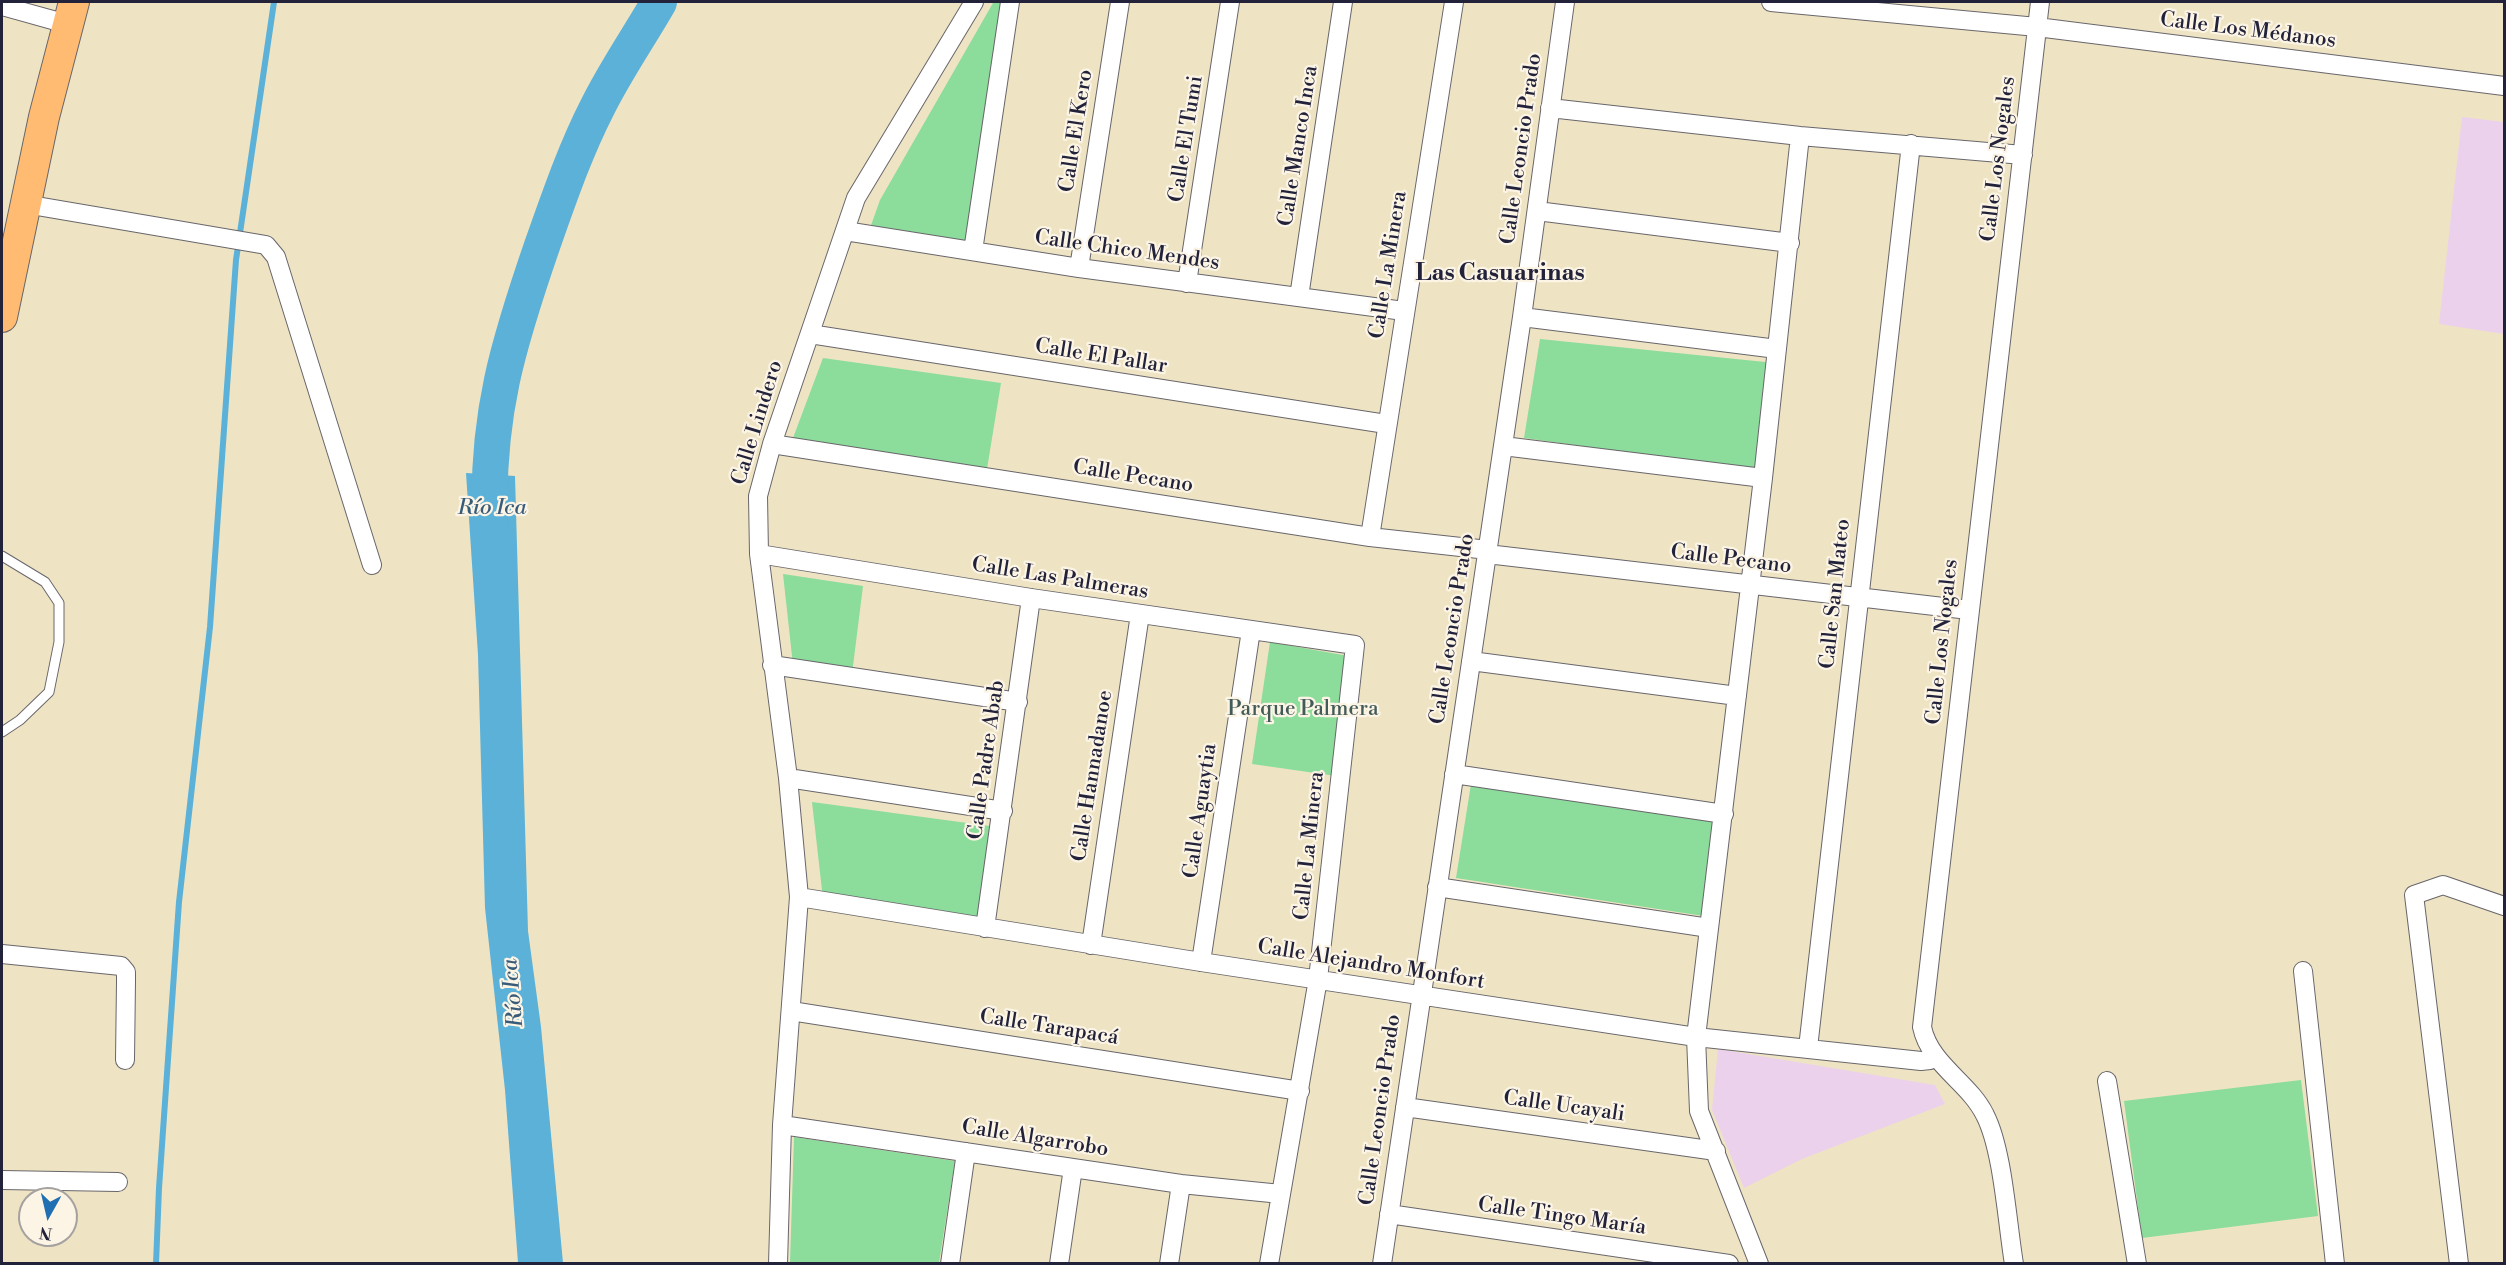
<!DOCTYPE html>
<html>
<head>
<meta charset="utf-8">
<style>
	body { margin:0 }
	#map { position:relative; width:2506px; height:1265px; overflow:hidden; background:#eee4c4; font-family:"Libre Bodoni",serif }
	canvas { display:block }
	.frame { position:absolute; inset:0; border:3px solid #22223b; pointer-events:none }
	.north { position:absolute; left:18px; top:1187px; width:60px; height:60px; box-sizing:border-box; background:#fcf5e5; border:2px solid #a5a1a1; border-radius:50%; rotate:188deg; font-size:16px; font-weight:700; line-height:24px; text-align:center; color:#22223b }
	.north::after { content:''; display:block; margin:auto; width:21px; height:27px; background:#1f6fb2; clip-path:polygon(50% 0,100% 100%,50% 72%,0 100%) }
</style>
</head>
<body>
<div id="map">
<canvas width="2506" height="1265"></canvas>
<div class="frame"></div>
<div class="north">N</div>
</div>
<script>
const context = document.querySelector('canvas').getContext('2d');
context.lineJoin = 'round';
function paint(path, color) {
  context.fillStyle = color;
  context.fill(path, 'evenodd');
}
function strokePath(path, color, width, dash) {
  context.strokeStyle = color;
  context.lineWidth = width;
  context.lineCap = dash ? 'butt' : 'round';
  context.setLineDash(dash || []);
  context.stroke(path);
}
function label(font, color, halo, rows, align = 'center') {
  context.font = font + ' "Libre Bodoni",serif';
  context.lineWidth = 4.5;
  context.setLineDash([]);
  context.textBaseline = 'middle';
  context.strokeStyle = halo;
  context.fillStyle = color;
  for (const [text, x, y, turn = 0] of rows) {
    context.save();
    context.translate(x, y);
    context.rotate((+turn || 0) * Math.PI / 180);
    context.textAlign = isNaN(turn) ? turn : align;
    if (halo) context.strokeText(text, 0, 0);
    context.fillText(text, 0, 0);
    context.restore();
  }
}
const built = new Path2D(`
	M2462 117 2504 122V334L2439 324Z
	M1718 1049 1935 1085 1945 1104 1802 1159 1744 1188 1712 1110Z`);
const green = new Path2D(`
	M1001 2 971 245 869 231 880 200 993 3Z
	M1540 339 1775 363 1762 471 1524 438Z
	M823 358 1001 383 987 469 799 443 793 438Z
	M783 574 863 586 852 674 793 665Z
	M1270 642 1354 657 1336 776 1252 764Z
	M1471 784 1720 822 1710 917 1456 878Z
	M812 802 997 827 982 921 823 899Z
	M2301 1080 2318 1216 2142 1238 2124 1101Z
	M794 1137 955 1161 939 1263H790Z`);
const water = new Path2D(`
	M466 473 515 476 528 931 541 1027 563 1263H518L505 1090 485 908 478 655Z`);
const stream = new Path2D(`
	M156 1264 159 1188 179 902 210 627 236 260 274 2`);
const river = new Path2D(`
	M490 523C486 416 508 344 543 243 559 198 575 151 597 108 615 71 639 37 659 2`);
const service = new Path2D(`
	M2 556 45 582 59 603V642L49 692 20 720 2 732`);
const minor = new Path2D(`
	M1771 2 2037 27 2504 86
	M2 6 67 24
	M1550 108 1800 136 2023 155
	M25 204 266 245 276 257 372 565
	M1537 211 1790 243
	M845 231 1079 268 1404 311
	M973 251 1010 2
	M1079 268 1120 2
	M1187 283 1230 2
	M1299 297 1343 2
	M1522 317 1777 349
	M810 334 1386 424
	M772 444 1370 537 1488 550
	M1503 446 1763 478
	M1370 537 1454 2
	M759 554 1031 598 1355 645 1318 979 1269 1264
	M1487 554 1969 610
	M1471 661 1737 696
	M772 665 1018 702
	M1454 774 1724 814
	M788 778 1003 811
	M1437 887 1709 928
	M799 897 1201 962 1696 1037 1921 1061 1930 1060 1933 1053
	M985 928 1031 598
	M1091 945 1140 614
	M2 954 121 966 126 972V981L125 1060
	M1201 962 1251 630
	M2303 971 2335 1264
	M791 1011 1300 1091
	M1808 1048 1911 144
	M2107 1081 2137 1264
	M1405 1107 1716 1151
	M782 1125 1181 1184 1281 1194
	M2 1180 118 1182
	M1389 1214 1729 1264
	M778 1264 782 1125 799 897 788 778 759 554 758 496 772 444 856 198 974 2
	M950 1264 966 1152
	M1059 1264 1073 1168
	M1169 1264 1181 1184
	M1382 1264 1522 317 1565 2
	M1759 1264 1699 1111 1696 1037 1763 478 1800 136
	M2014 1264C2007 1222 2003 1150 1985 1115 1969 1082 1930 1065 1922 1027L2040 2
	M2459 1264 2414 895 2443 885 2504 906`);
const trunk = new Path2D(`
	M2 317 44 117 74 2`);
const streetNames = [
	["Calle Los Médanos",2248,31,7],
	["Calle El Kero",1077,131,-81],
	["Calle El Tumi",1187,139,-81],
	["Calle Manco Inca",1299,146,-81],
	["Calle Leoncio Prado",1522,149,-82],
	["Calle Los Nogales",1999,159,-83],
	["Calle Chico Mendes",1127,251,8],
	["Calle La Minera",1389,265,-81],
	["Calle El Pallar",1101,357,9],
	["Calle Lindero",758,423,-73],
	["Calle Pecano",1133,477,9],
	["Calle Pecano",1731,560,7],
	["Calle Las Palmeras",1060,579,9],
	["Calle San Mateo",1836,594,-84],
	["Calle Leoncio Prado",1453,629,-81],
	["Calle Los Nogales",1943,642,-84],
	["Calle Padre Abab",987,760,-82],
	["Calle Hannadanoe",1093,776,-81],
	["Calle Aguaytia",1201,811,-82],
	["Calle La Minera",1310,846,-84],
	["Calle Alejandro Monfort",1371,965,9],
	["Calle Tarapacá",1049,1028,9],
	["Calle Ucayali",1564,1107,8],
	["Calle Leoncio Prado",1381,1110,-82],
	["Calle Algarrobo",1035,1139,9],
	["Calle Tingo María",1562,1217,8]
];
const parkNames = [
	["Parque Palmera",1303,710]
];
const waterNames = [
	["Río Ica",492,509],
	["Río Ica",514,993,-95]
];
const quarterNames = [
	["Las Casuarinas",1500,274]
];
paint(built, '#ebd1eb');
paint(green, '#8cdc9b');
paint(water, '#5bb1d8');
strokePath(stream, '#5bb1d8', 6);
strokePath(river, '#5bb1d8', 36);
strokePath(service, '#69666b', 11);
strokePath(minor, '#69666b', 20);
strokePath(trunk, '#69666b', 32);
strokePath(service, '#fff', 9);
strokePath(minor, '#fff', 18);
strokePath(trunk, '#febb71', 30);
label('21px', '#22223b', '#fcf5e5', streetNames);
label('21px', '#425a58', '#fcf5e5', parkNames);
label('italic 22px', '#395b7a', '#fcf5e5', waterNames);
label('bold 24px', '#22223b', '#fcf5e5', quarterNames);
</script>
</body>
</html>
